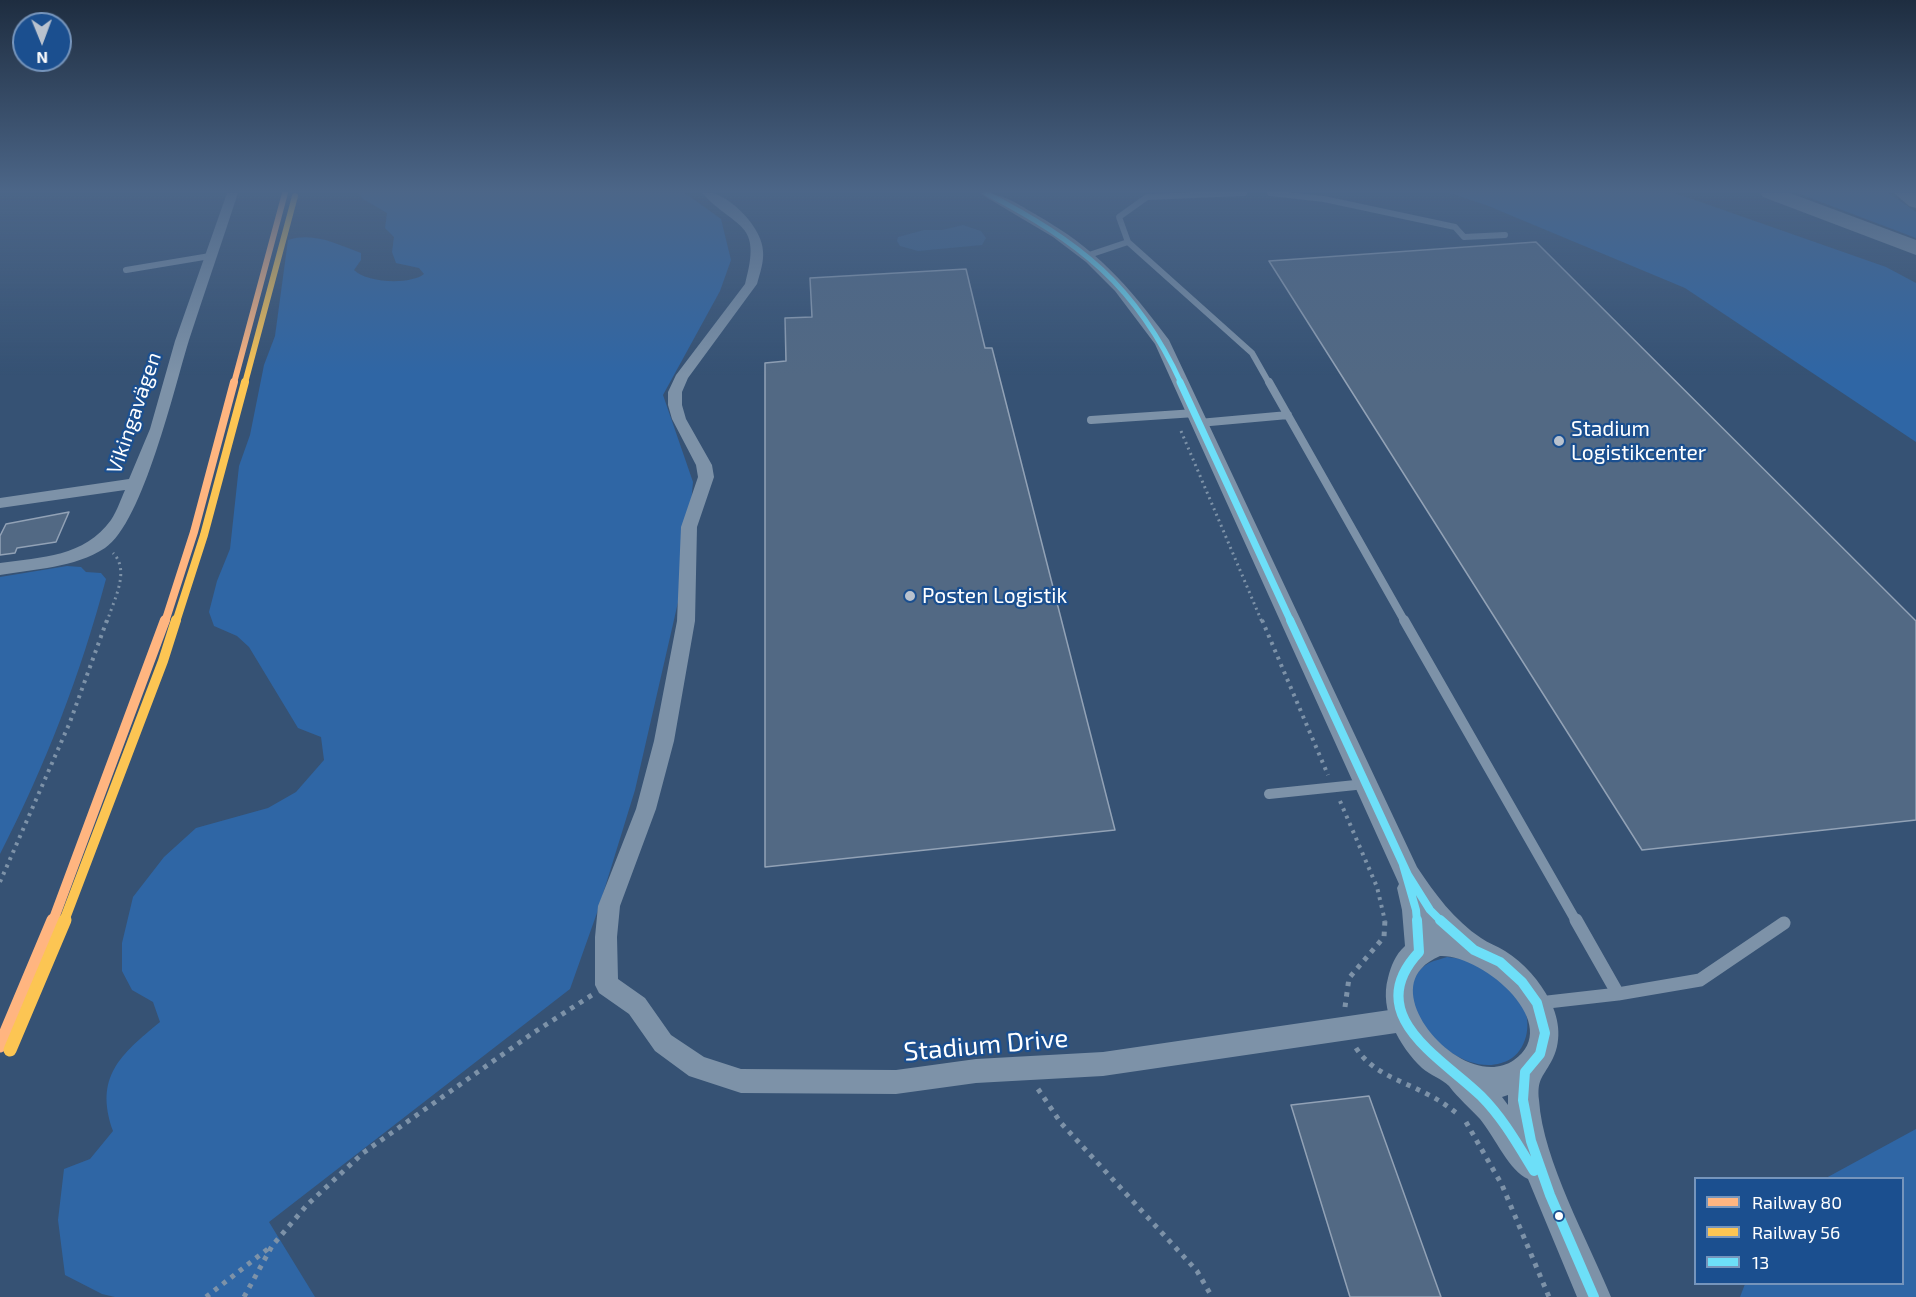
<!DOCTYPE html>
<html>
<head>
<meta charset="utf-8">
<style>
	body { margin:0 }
	#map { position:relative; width:1916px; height:1297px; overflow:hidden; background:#365274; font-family:"Exo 2",sans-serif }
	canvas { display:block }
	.legend { position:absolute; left:1694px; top:1177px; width:210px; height:108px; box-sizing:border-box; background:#1b4f8f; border:2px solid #7695bc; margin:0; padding:8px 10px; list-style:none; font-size:18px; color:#fff }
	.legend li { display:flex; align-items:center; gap:12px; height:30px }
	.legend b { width:30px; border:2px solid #7695bc }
	.north { position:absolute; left:12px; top:12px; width:60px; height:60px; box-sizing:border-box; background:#1b4f8f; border:2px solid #7695bc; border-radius:50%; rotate:179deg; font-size:16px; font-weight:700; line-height:24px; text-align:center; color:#fff }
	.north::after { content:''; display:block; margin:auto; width:21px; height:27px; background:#b9c2ce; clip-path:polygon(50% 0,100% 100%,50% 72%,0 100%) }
</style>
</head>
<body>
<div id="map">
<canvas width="1916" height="1297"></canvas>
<ul class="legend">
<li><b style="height:8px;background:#ffb580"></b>Railway 80</li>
<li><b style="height:8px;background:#fcc553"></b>Railway 56</li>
<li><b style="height:8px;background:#6ddff8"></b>13</li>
</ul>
<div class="north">N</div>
</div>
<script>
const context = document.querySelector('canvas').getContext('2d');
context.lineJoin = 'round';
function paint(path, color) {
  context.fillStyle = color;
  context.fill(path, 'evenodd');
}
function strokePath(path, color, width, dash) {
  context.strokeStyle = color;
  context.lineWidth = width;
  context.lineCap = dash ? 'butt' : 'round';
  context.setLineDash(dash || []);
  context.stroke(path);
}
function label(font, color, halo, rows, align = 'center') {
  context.font = font + ' "Exo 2",sans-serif';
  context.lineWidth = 4.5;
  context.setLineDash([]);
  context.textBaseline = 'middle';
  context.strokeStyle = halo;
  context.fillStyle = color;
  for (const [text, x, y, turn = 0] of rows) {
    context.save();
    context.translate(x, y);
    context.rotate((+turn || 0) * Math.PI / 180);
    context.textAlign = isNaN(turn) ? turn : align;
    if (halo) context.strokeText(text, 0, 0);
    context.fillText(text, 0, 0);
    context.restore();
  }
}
const green = new Path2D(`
	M358 193H685L721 219 731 260 720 291 663 395 693 482 684 576 635 790 598 910 570 989 269 1222 315 1297H115L102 1294 65 1275 58 1220 64 1169 90 1159 113 1131C94 1077 120 1055 160 1022L153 1002 132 990 122 971V943L133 897 164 857 196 828 268 808 296 792 324 760 321 737 298 728 249 647 237 636 214 626 209 612 217 581 230 549 239 466 250 435 264 365 275 336 288 240C314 232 336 244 361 253V260L354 270C366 283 411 285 424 274L419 268 396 263 392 252 394 237 385 228 387 213 363 199Z
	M1449 193H1675L1886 267 1916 283V442L1685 288 1486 205Z
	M1797 193H1889L1916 212V238Z
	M67 566 81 567 86 572 101 573 106 579C81 673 45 767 0 854V577Z
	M1447 957C1462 959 1479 960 1491 969 1499 976 1517 995 1522 1004 1532 1020 1528 1047 1512 1058 1461 1092 1374 993 1429 963 1435 960 1442 959 1447 957Z
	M1916 1129V1297H1740L1745 1284H1902V1178H1826Z`);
const water = new Path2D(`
	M963 225 981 231 986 238 982 245 918 251 900 246 897 241 898 237 924 230H942Z`);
const building = new Path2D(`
	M1536 242 1916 621V820L1642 850 1269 261Z
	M966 269 985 348H992L1115 830 765 867V363L786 361 785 318 812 317 810 278Z
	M69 512 56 542 17 548 15 553 0 555V536L6 524Z
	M1369 1096 1441 1297H1350L1291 1105Z`);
const pathFar2 = new Path2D(`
	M1181 431 1262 622
	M107 622C113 601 131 571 113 553`);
const pathFar1 = new Path2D(`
	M1262 620 1328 775
	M1340 801 1377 887 1385 921
	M0 882 70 722 107 620`);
const path = new Path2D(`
	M1345 1007 1349 978 1384 937 1385 920
	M1356 1048C1373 1074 1401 1080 1427 1094 1439 1100 1449 1107 1459 1115
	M1038 1089 1061 1123 1197 1271 1212 1297
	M1466 1122 1502 1185 1549 1297
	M206 1297 269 1248
	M244 1297 272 1246 307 1205 363 1153 533 1033 592 995`);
const serviceFar3 = new Path2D(`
	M1244 193 1147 197 1119 217 1128 242 1252 353 1269 383
	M1270 193 1324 199 1455 227 1464 237 1505 235
	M1086 256 1128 242
	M126 270 210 256`);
const serviceFar2 = new Path2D(`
	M1269 382 1405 622
	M1091 420 1195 413
	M1199 423 1288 415`);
const serviceFar1 = new Path2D(`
	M1404 620 1576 921
	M1269 794 1365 784`);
const service = new Path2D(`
	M1618 994 1700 980 1784 923
	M1539 1003 1618 994 1576 920`);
const minor = new Path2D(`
	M227 193H238C222 242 205 291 189 340 175 385 143 523 105 548 74 568 35 569 0 575V563C42 557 84 557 111 520 117 511 121 499 125 490L0 508V498L129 479 150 429 175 341Z
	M702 193C706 193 712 192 716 194 736 202 762 229 763 251 764 262 760 273 757 284L688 378 682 392V405L686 419 712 465 714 477 697 527 695 621 674 741 656 809 620 906 617 937 618 979 645 998 671 1035 704 1057 741 1069 896 1070 976 1059 1103 1052 1403 1008 1411 1012 1415 1020 1411 1028 1403 1032 1103 1076 976 1083 896 1094 741 1093 689 1076 655 1051 629 1014 599 993 595 985V937L598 906 636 809 654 741 677 621 681 527 698 477 696 465 672 419 668 405V392L676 375 745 284C763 220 736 230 702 193Z`);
const tertiary = new Path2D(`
	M979 193C1003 193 1014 202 1035 214 1098 250 1126 283 1169 340L1417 867C1435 894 1454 920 1481 938 1488 943 1497 946 1505 951 1524 963 1540 981 1550 1001 1560 1020 1562 1043 1551 1062 1542 1078 1537 1080 1539 1100 1543 1161 1588 1240 1611 1297H1577L1528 1179C1510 1172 1494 1136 1480 1119 1470 1108 1458 1098 1449 1086 1442 1079 1430 1075 1422 1068 1399 1046 1379 1010 1388 978 1391 966 1395 955 1405 946L1402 910 1397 888 1399 884 1155 344 1115 291 1086 262 1053 237ZM1440 956C1483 954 1565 1025 1514 1060 1468 1092 1387 1006 1421 969 1426 963 1433 959 1440 956ZM1508 1095V1105L1502 1097Z`);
const motorway = new Path2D(`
	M1760 193H1790L1916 240V255L1763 197Z
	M1894 193H1916V208L1909 206Z`);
const bus1Far3 = new Path2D(`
	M986 193C1080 242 1136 285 1181 383`);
const bus1Far2 = new Path2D(`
	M1180 382 1291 622`);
const bus1Far1 = new Path2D(`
	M1290 620 1408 875 1430 910 1441 921
	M1403 865 1416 910 1417 921`);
const bus1 = new Path2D(`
	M1417 920 1419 952C1360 1015 1442 1058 1481 1096 1503 1118 1518 1145 1534 1171
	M1440 920 1474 950 1500 962 1522 982 1537 1003 1545 1033 1540 1054 1525 1072 1523 1100 1531 1141 1550 1195 1594 1297`);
const rail1Far3 = new Path2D(`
	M234 383 285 193`);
const rail1Far2 = new Path2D(`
	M165 622 194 532 234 382`);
const rail1Far1 = new Path2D(`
	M53 921 165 620`);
const rail1 = new Path2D(`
	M0 1046 53 920`);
const rail2Far3 = new Path2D(`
	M245 383 295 196`);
const rail2Far2 = new Path2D(`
	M176 622 204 535 245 382`);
const rail2Far1 = new Path2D(`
	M64 921 163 661 176 620`);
const rail2 = new Path2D(`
	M10 1050 65 920`);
const markers = [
	[1559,441,6,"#b9c2ce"],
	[910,596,6,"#b9c2ce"],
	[1559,1216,5,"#fff"]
];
const streetNames = [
	["Vikingavägen",134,413,-71]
];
const poiNames = [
	["Stadium",1571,429],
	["Logistikcenter",1571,453],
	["Posten Logistik",922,596]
];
const nearStreetnames = [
	["Stadium Drive",986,1045,-5]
];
paint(green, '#2f66a5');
paint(water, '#3b618d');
paint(building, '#526984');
strokePath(building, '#92a2b6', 1.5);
strokePath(pathFar2, '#7d92a8', 3, [2, 4]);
strokePath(pathFar1, '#7d92a8', 4, [3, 5]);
strokePath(path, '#7d92a8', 5, [4.5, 6]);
strokePath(serviceFar3, '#7d92a8', 6);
strokePath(serviceFar2, '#7d92a8', 8);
strokePath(serviceFar1, '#7d92a8', 10);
strokePath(service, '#7d92a8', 13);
paint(minor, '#7d92a8');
paint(tertiary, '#7d92a8');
paint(motorway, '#7e92a7');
strokePath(bus1Far3, '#6ddff8', 5);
strokePath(bus1Far2, '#6ddff8', 7);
strokePath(bus1Far1, '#6ddff8', 8);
strokePath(bus1, '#6ddff8', 10);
strokePath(rail1Far3, '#ffb580', 6);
strokePath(rail1Far2, '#ffb580', 8);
strokePath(rail1Far1, '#ffb580', 10);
strokePath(rail1, '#ffb580', 13);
strokePath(rail2Far3, '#fcc553', 6);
strokePath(rail2Far2, '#fcc553', 8);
strokePath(rail2Far1, '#fcc553', 10);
strokePath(rail2, '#fcc553', 13);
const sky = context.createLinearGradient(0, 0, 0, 375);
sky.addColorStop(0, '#1e2d40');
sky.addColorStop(0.51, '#4c6688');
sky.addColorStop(1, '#4c668800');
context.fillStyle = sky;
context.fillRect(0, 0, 1916, 375);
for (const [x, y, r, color] of markers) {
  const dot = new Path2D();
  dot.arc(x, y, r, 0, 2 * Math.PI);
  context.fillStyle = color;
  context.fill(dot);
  strokePath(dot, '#1b4f8f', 2);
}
label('21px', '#fff', '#1b4f8f', streetNames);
label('21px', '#fff', '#1b4f8f', poiNames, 'left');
label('26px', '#fff', '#1b4f8f', nearStreetnames);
</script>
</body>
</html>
